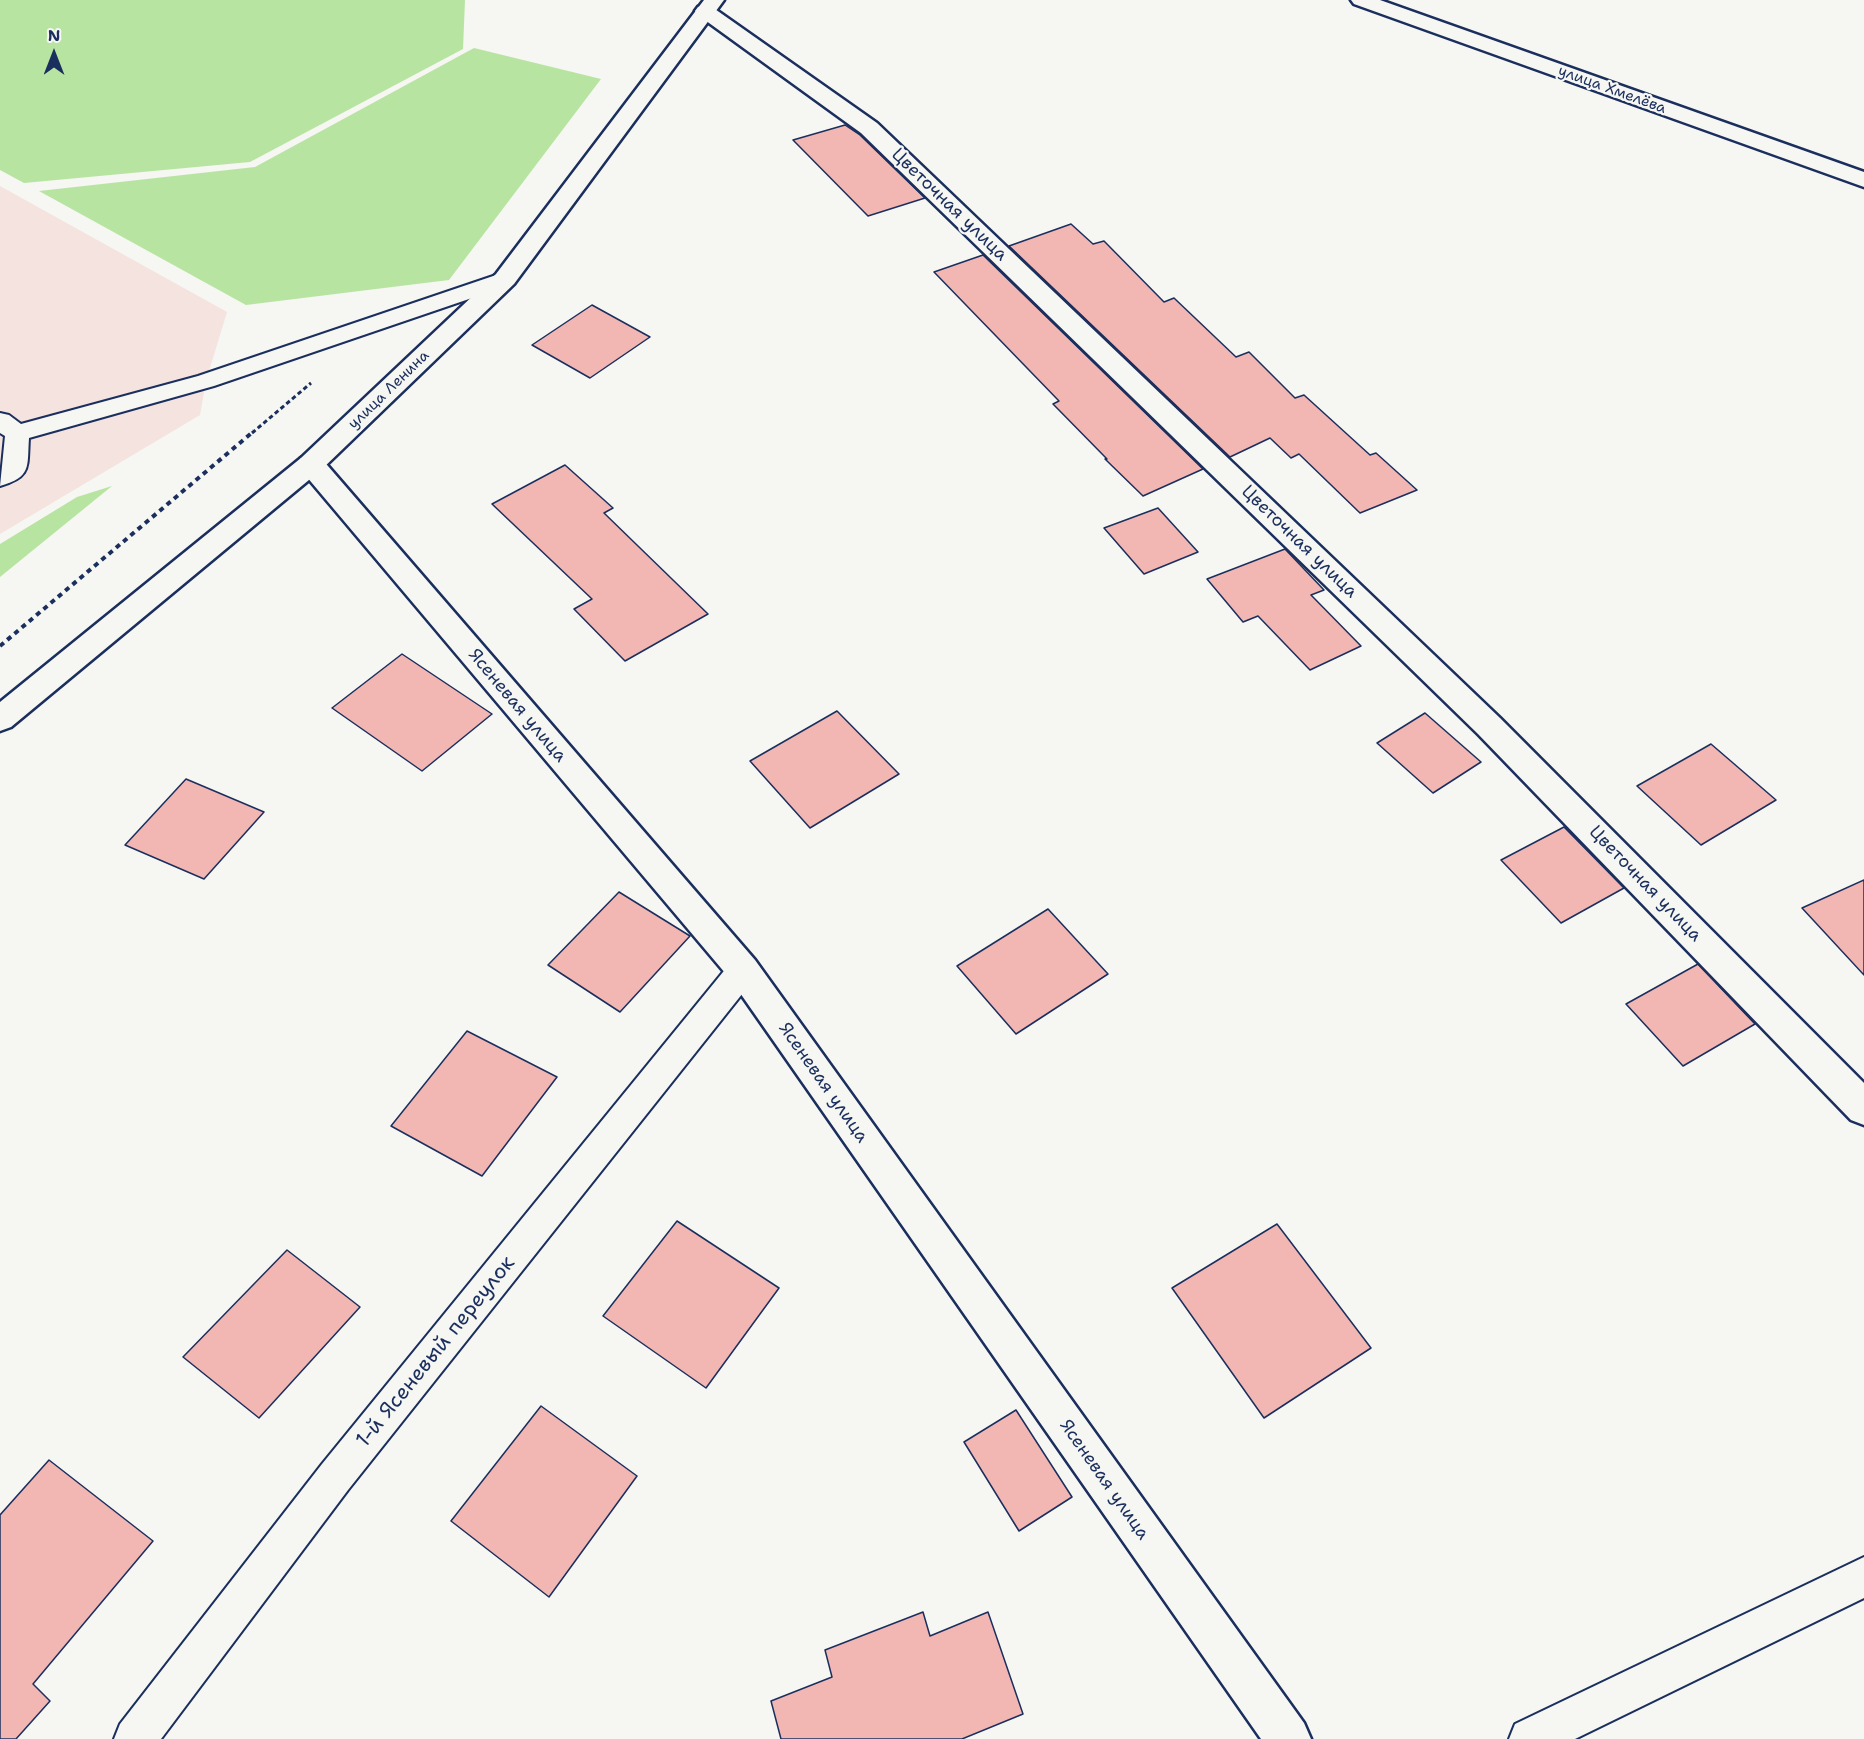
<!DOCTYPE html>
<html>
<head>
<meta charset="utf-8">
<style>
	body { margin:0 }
	#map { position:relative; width:1864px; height:1739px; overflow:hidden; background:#f6f6f2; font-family:"Shantell Sans",sans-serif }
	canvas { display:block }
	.north { position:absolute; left:24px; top:24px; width:60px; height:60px; -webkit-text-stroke:4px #f6f6f2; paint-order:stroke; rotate:0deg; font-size:16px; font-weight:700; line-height:24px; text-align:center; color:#1b2f5e }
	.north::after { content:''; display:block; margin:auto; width:21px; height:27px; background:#1b2f5e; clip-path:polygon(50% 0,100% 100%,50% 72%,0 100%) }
</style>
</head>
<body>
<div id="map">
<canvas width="1864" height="1739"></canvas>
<div class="north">N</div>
</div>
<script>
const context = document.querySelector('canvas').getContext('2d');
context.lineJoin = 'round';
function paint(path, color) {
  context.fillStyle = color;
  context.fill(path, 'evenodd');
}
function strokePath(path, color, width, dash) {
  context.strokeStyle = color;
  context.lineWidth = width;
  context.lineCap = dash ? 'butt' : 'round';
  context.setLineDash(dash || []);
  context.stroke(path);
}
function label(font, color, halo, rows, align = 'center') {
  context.font = font + ' "Shantell Sans",sans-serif';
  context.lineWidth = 4.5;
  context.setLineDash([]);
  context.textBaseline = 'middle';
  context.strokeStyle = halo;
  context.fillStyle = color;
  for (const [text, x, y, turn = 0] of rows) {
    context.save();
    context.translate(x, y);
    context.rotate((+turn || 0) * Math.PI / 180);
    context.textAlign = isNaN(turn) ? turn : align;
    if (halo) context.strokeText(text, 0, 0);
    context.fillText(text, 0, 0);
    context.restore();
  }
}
const built = new Path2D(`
	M0 186 227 312 206 381 200 415 0 534Z`);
const green = new Path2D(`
	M0 0H465L463 49 250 162 24 183 0 170Z
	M474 48 601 79 449 280 246 305 39 191 255 167Z
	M112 486 0 577V544L77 497Z`);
const building = new Path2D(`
	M845 125 860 135 925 198 868 216 793 140Z
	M1071 224 1093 244 1104 241 1164 302 1174 298 1236 357 1249 352 1295 398 1304 395 1370 455 1376 453 1417 490 1360 513 1299 454 1291 458 1270 438 1230 457 1009 246Z
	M983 255 1203 469 1143 496 1105 459H1107L1053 404 1059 401 934 272Z
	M592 305 650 337 590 378 532 345Z
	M565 465 613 508 604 513 708 614 625 661 574 609 592 599 492 504Z
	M1158 508 1198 552 1144 574 1104 528Z
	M1285 549 1324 590 1311 595 1361 646 1310 670 1258 616 1243 622 1207 579Z
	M402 654 492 714 422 771 332 708Z
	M837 711 899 774 810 828 750 761Z
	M1425 713 1481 762 1433 793 1377 743Z
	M1711 744 1776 800 1701 845 1637 786Z
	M186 779 264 812 204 879 125 845Z
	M1564 827 1624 888 1561 923 1501 860Z
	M1864 880V975L1802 908Z
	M619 892 690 936 620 1012 548 965Z
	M1048 909 1108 974 1016 1034 957 966Z
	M1698 964 1755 1024 1683 1066 1626 1004Z
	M467 1031 557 1077 482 1176 391 1126Z
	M677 1221 779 1288 706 1388 603 1316Z
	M1277 1224 1371 1348 1264 1418 1172 1288Z
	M287 1250 360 1307 259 1418 183 1357Z
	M541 1406 637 1476 549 1597 451 1521Z
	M1016 1410 1072 1497 1019 1531 964 1442Z
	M49 1460 153 1541 33 1684 50 1701 16 1739H0V1515Z
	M923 1612 930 1636 988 1612 1023 1714 962 1739H781L771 1701 832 1677 825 1650Z`);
const pathFar1 = new Path2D(`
	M252 433 311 383`);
const path = new Path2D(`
	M0 646 254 431`);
const service = new Path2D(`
	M505 272 513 274 516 279 513 284 214 386 29 438C27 467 32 477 0 486L5 436 0 433V413L9 415 21 424 198 376Z
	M743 957 754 961 759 970 754 979 348 1490 161 1739H114L120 1724 322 1464 732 961Z
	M1864 1557V1598L1575 1739H1509L1515 1724Z`);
const minor = new Path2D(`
	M705 5 712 7 877 123 1500 718 1864 1083V1125L1851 1120 1478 734 861 133 698 15 695 11 698 7Z
	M311 455 321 458 755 960 1304 1723 1311 1739H1261L731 980 301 470 297 464 301 458Z`);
const secondary = new Path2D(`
	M704 0H724L514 284 321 470 11 727 0 731V702L301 458 496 274Z
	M1351 0H1380L1864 172V187L1354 4Z`);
const farStreetnames = [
	["улица Хмелёва",1612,90,20],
	["улица Ленина",389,390,-44]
];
const streetNames = [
	["Цветочная улица",949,205,44],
	["Цветочная улица",1299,542,44],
	["Ясеневая улица",517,706,50],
	["Цветочная улица",1645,884,46],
	["Ясеневая улица",823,1083,55],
	["Ясеневая улица",1104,1480,55]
];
const nearStreetnames = [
	["1-й Ясеневый переулок",436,1352,-51]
];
paint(built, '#f5e3df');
paint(green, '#b8e4a2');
paint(building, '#f2b6b3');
strokePath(building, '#1b2f5e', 1.5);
strokePath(service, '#1b2f5e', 4);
strokePath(minor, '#1b2f5e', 5);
strokePath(secondary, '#1b2f5e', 5);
strokePath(pathFar1, '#1b2f5e', 3, [4.5, 3]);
strokePath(path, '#1b2f5e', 4, [5, 4.5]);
paint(service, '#f6f6f2');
paint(minor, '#f6f6f2');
paint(secondary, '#f6f6f2');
label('15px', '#1b2f5e', '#f6f6f2', farStreetnames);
label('18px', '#1b2f5e', '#f6f6f2', streetNames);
label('21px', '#1b2f5e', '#f6f6f2', nearStreetnames);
</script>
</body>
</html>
